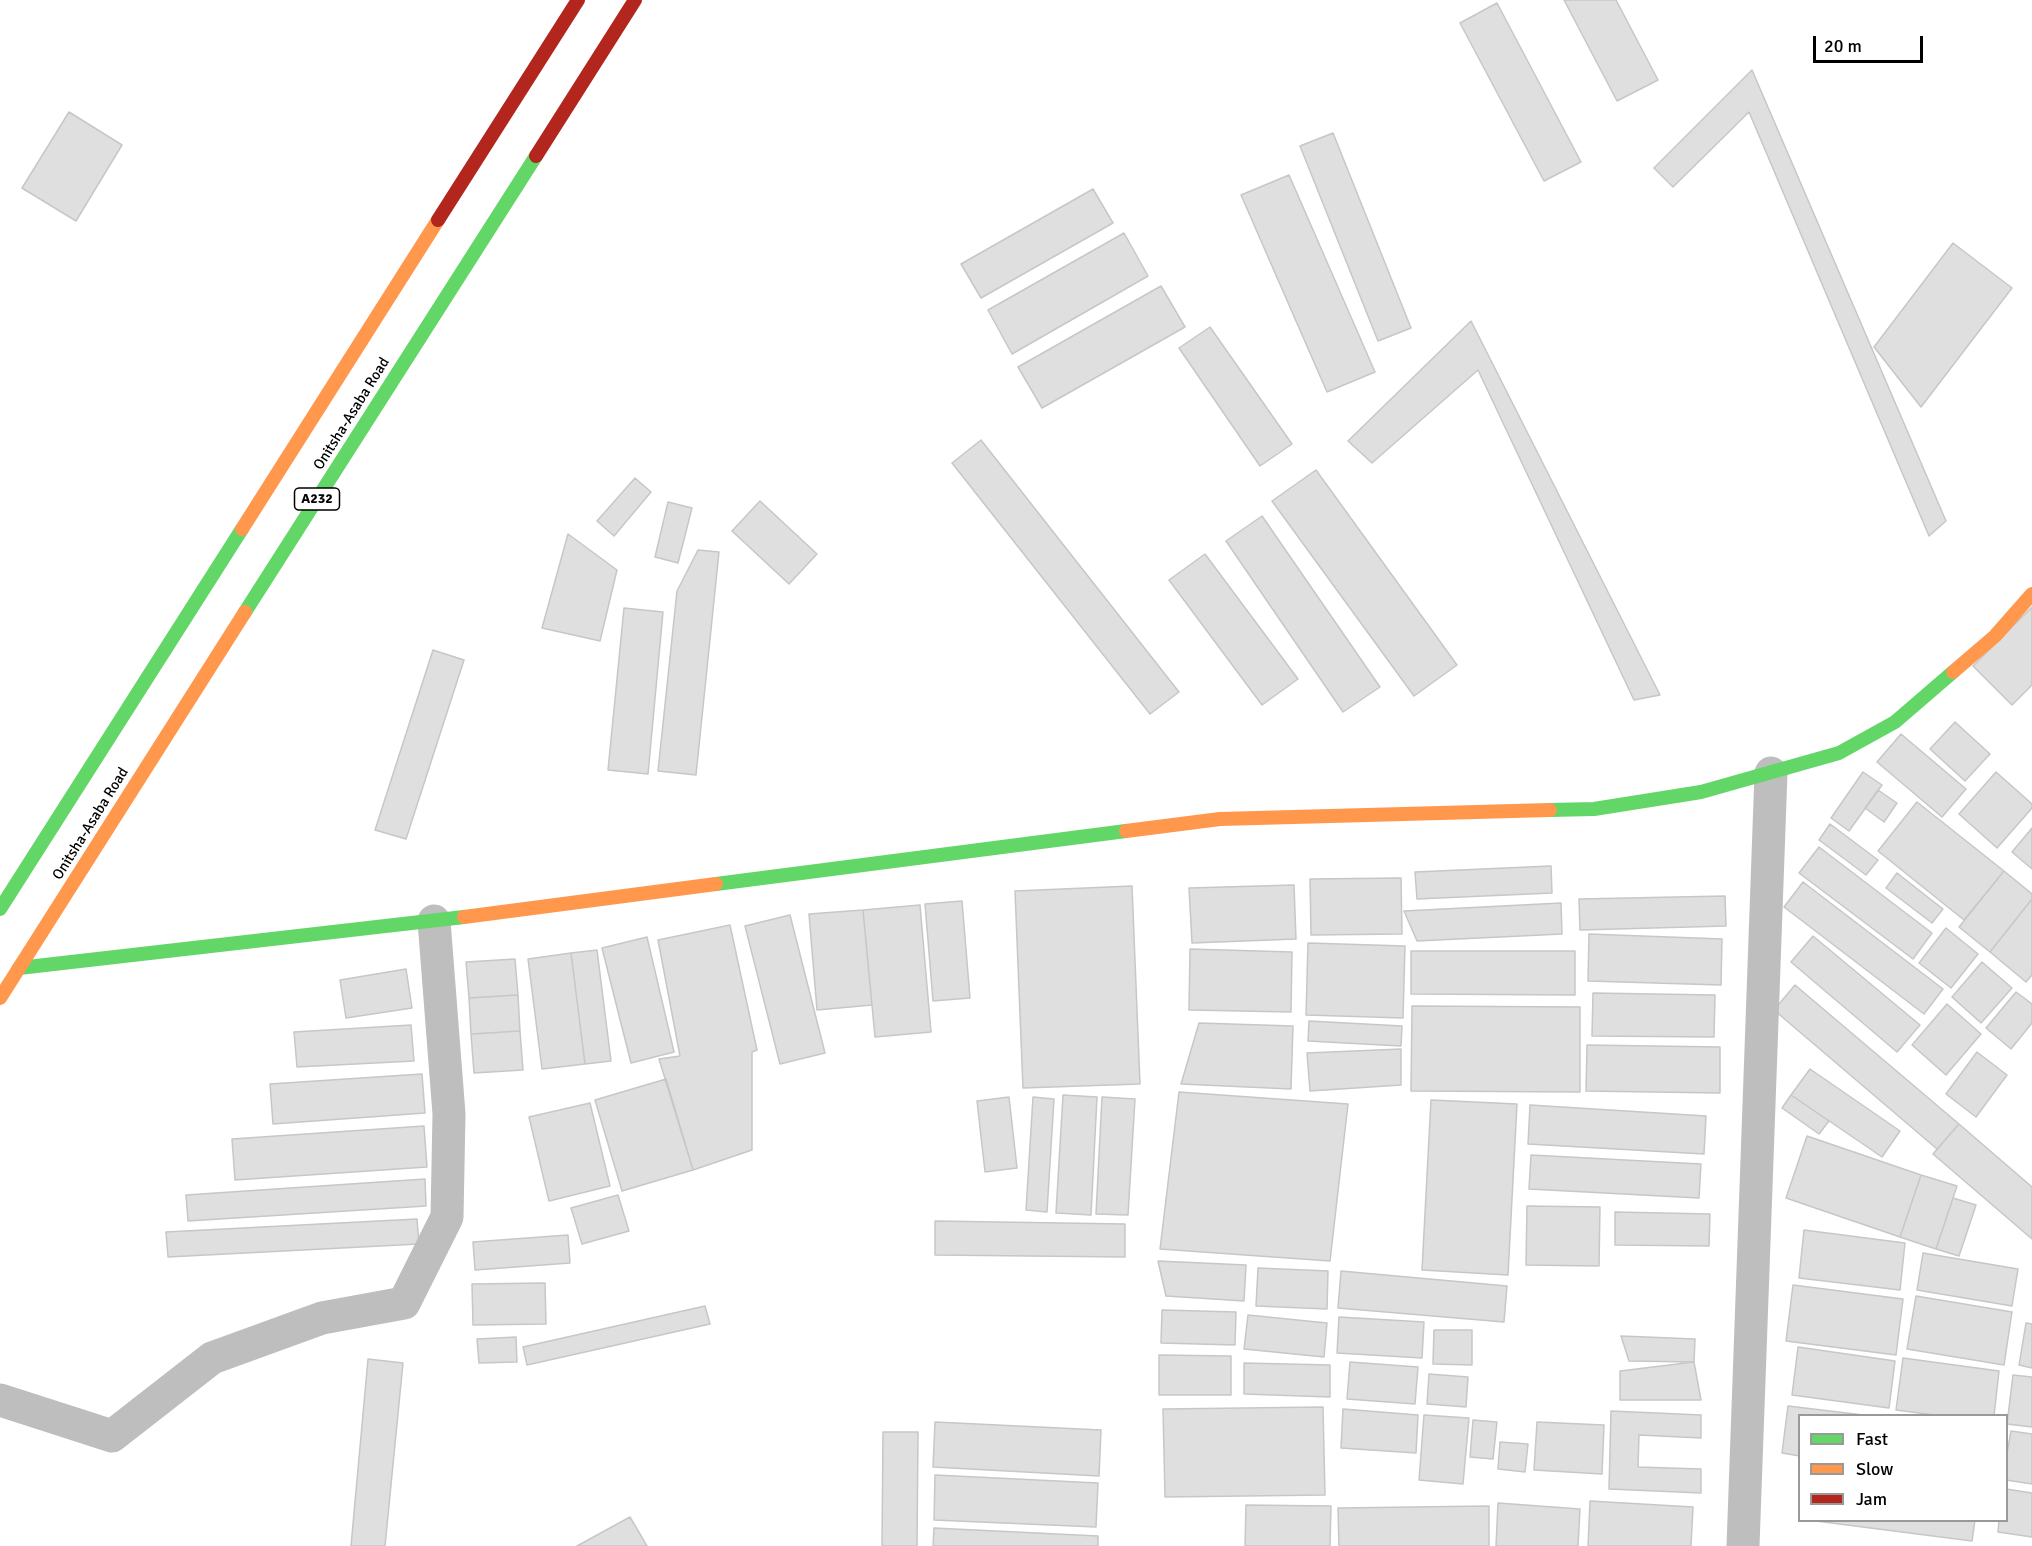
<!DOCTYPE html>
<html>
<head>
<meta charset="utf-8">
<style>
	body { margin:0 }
	#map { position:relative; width:2032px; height:1546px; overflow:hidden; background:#fff; font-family:Signika,sans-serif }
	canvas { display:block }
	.legend { position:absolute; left:1798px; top:1414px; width:210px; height:108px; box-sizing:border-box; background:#fff; border:2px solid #999; margin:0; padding:8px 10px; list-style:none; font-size:18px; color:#000 }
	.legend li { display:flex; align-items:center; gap:12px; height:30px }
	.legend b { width:30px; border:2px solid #999 }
	.scale { position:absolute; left:1813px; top:36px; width:110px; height:27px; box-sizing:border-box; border:3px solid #000; border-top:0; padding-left:8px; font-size:18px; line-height:21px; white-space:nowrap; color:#000; -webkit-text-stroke:4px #fff; paint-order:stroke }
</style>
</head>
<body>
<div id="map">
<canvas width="2032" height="1546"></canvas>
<ul class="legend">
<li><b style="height:8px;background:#63d668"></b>Fast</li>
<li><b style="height:8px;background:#ff974d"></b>Slow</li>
<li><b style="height:8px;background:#b3261e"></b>Jam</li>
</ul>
<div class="scale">20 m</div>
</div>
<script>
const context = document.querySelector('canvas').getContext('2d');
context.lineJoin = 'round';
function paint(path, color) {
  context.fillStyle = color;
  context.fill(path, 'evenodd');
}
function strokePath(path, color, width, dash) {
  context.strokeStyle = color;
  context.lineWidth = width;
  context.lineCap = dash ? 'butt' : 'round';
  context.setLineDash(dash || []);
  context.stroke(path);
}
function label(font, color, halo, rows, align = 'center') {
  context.font = font + ' Signika,sans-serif';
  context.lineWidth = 4.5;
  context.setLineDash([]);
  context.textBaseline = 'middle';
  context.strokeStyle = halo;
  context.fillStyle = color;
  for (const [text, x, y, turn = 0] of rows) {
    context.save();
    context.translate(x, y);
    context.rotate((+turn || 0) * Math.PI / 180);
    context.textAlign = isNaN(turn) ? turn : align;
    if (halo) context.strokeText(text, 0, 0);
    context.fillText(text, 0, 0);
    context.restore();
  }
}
const building = new Path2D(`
	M1564 0H1616L1658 80 1617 101Z
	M1497 3 1581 162 1544 181 1460 23Z
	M1752 70 1946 521 1929 536 1749 112 1673 187 1654 168Z
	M69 112 122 145 76 221 22 188Z
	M1333 133 1411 328 1378 341 1300 146Z
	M1289 175 1375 372 1327 392 1241 195Z
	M1093 189 1113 223 981 298 961 264Z
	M1124 233 1148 276 1012 354 988 310Z
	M1953 243 2012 288 1921 407 1874 347Z
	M1161 286 1185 327 1042 408 1018 367Z
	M1471 321 1660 695 1634 700 1478 370 1372 463 1348 441Z
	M1210 327 1292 444 1260 466 1179 348Z
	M981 440 1179 692 1150 714 952 463Z
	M1316 470 1457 665 1414 696 1272 501Z
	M635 478 651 492 614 536 597 521Z
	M760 501 817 554 789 584 732 531Z
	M668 502 692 508 678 563 655 557Z
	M1262 516 1380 687 1343 712 1226 541Z
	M568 534 617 570 600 641 542 628Z
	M698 550 719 552 696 775 658 771 677 591Z
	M1205 554 1298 679 1262 705 1169 580Z
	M2032 607V685L2012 705 1973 666Z
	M624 608 663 612 648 774 608 770Z
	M433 650 464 660 406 839 375 830Z
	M1955 722 1990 754 1965 781 1930 749Z
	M1901 734 1966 789 1942 817 1877 762Z
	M1863 772 1882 785 1849 831 1831 818Z
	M1996 772 2032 804V808L1997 848 1959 814Z
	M1878 790 1897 803 1884 822 1865 808Z
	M1917 802 2004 871 1964 920 1878 851Z
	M1830 824 1878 860 1866 875 1819 840Z
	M2032 828V869L2012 852Z
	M1819 847 1932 933 1913 959 1799 873Z
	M1551 866 1552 893 1417 899 1415 872Z
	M2004 871 2032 894V899L1990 952 1959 927Z
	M1897 873 1943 909 1932 923 1886 888Z
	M1401 878 1402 934 1311 935 1310 879Z
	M1803 882 1943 989 1924 1014 1784 907Z
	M1294 885 1296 939 1192 943 1189 888Z
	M1132 886 1140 1084 1023 1088 1015 891Z
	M1725 896 1726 926 1580 930 1579 899Z
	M2032 899V975L2026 982 1990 952Z
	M962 901 970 998 933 1001 925 904Z
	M1561 903 1562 934 1417 941 1404 911Z
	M920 905 931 1032 875 1037 863 910Z
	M863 910 872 1005 817 1010 809 914Z
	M790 915 825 1053 780 1064 745 926Z
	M730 925 757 1050 752 1052V1150L693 1170 659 1059 680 1056 658 940Z
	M1946 928 1978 954 1951 988 1919 963Z
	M1589 934 1722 939 1721 985 1588 981Z
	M1813 936 1920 1025 1897 1052 1791 962Z
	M647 937 674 1052 631 1063 602 948Z
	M1308 943 1405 946 1403 1018 1306 1015Z
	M1190 949 1292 952 1291 1012 1189 1010Z
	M597 950 611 1061 585 1064 571 953Z
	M1411 951H1575V995L1411 994Z
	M571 953 585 1064 542 1069 528 959Z
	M515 959 518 995 469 998 466 962Z
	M1982 962 2012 988 1981 1023 1952 997Z
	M406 969 412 1008 346 1018 340 980Z
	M1795 985 1959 1124 1937 1149 1774 1010Z
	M2016 992 2032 1004V1023L2011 1049 1986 1028Z
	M1593 993 1715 995 1714 1037 1592 1036Z
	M518 995 520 1031 471 1034 469 998Z
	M1947 1004 1981 1034 1946 1075 1912 1045Z
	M1412 1006 1580 1007V1092L1411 1091Z
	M1309 1021 1402 1026 1401 1046 1308 1041Z
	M1199 1023 1293 1026 1291 1089 1181 1084Z
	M411 1025 414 1061 297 1067 294 1032Z
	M520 1031 523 1070 474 1073 471 1034Z
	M1587 1045 1720 1047V1093L1586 1091Z
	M1401 1049V1085L1310 1091 1307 1053Z
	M1977 1052 2007 1075 1976 1117 1946 1094Z
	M1810 1069 1900 1131 1882 1157 1791 1095Z
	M422 1074 425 1113 273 1124 270 1084Z
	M666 1079 693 1170 622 1191 595 1100Z
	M1179 1092 1348 1104 1330 1261 1160 1249Z
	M1063 1095 1097 1097 1091 1215 1056 1213Z
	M1791 1095 1829 1121 1819 1134 1782 1108Z
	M1009 1097 1017 1168 985 1172 977 1101Z
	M1033 1097 1054 1099 1047 1212 1026 1210Z
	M1102 1097 1135 1099 1128 1215 1096 1214Z
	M1431 1100 1517 1104 1508 1275 1422 1270Z
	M590 1103 610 1186 549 1201 529 1117Z
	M1530 1105 1706 1116 1704 1154 1528 1144Z
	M1959 1124 2032 1187V1239L1933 1154Z
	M424 1126 427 1167 235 1180 232 1139Z
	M1807 1136 1921 1175 1900 1237 1786 1198Z
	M1531 1155 1701 1164 1699 1198 1529 1189Z
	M1921 1175 1957 1186 1936 1249 1900 1237Z
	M425 1179 426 1206 188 1221 186 1195Z
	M618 1195 629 1231 582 1244 571 1208Z
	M1953 1198 1976 1205 1959 1256 1936 1249Z
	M1527 1206 1600 1207 1599 1266 1526 1265Z
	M1615 1212 1710 1214 1709 1246 1615 1245Z
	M417 1219 419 1244 168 1257 166 1232Z
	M935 1221 1125 1224V1257L935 1255Z
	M1804 1230 1905 1243 1900 1290 1799 1278Z
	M568 1235 570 1263 475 1270 473 1242Z
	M1923 1253 2018 1269 2012 1306 1917 1290Z
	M1158 1261 1246 1265 1244 1301 1166 1296Z
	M1258 1268 1328 1271 1327 1309 1256 1306Z
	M1341 1271 1507 1286 1504 1322 1338 1308Z
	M545 1283 546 1324 473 1325 472 1284Z
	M1793 1285 1903 1299 1896 1355 1786 1341Z
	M1916 1296 2012 1312 2004 1365 1907 1349Z
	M705 1306 710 1324 527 1365 523 1347Z
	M1162 1310 1236 1312 1235 1345 1161 1343Z
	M1248 1315 1327 1323 1324 1357 1244 1349Z
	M1339 1317 1424 1322 1422 1358 1337 1353Z
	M2026 1323 2032 1324V1368L2019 1365Z
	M1434 1330H1472V1365L1433 1364Z
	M1621 1336 1695 1339 1694 1362 1629 1361Z
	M516 1337 517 1362 479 1363 477 1339Z
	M1798 1347 1895 1361 1889 1408 1792 1395Z
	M1159 1355 1231 1356V1395H1159Z
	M1903 1358 1999 1371 1994 1416H1942L1896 1410Z
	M368 1359 403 1363 385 1546H351Z
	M1350 1362 1418 1367 1415 1404 1347 1399Z
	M1694 1362 1701 1400H1620V1371Z
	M1244 1363 1330 1365V1397L1244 1394Z
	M1429 1374 1468 1377 1466 1407 1427 1404Z
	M2013 1375 2032 1377V1427L2007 1424Z
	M1788 1406 1872 1416H1800V1456L1782 1453Z
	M1323 1407 1325 1495 1165 1497 1163 1409Z
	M1343 1409 1418 1415 1416 1453 1341 1448Z
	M1611 1411 1701 1415V1438L1639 1435 1638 1467 1701 1469V1493L1609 1489Z
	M1424 1415 1469 1418 1463 1484 1419 1480Z
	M1473 1420 1497 1422 1493 1459 1470 1457Z
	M935 1422 1101 1430 1099 1476 933 1467Z
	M1537 1422 1604 1425 1602 1474 1534 1470Z
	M2011 1431 2032 1434V1484L2006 1480V1459Z
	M883 1432H918L917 1546H882Z
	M1500 1442 1528 1444 1525 1472 1498 1469Z
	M935 1475 1098 1483 1096 1527 934 1520Z
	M2006 1489 2032 1493V1537L1998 1532 1999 1520H2006Z
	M1590 1501 1693 1507 1691 1546H1588Z
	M1498 1503 1580 1509 1578 1546H1496Z
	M1246 1505 1331 1506 1330 1546H1245Z
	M1489 1506V1546H1339L1338 1508Z
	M630 1517 647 1546H577Z
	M1808 1520H1975L1972 1541Z
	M934 1528 1098 1536V1546H933Z`);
const street = new Path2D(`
	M0 1400 112 1436 212 1358 322 1318 404 1303 447 1217 449 1114 434 921
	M1743 1546 1771 773`);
const fast = new Path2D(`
	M245 612 536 156
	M1550 810 1594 809 1701 792 1839 753 1895 722 1953 672
	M716 884 1126 831
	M0 909 242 529
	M19 968 464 917`);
const slow = new Path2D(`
	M242 529 438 220
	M1953 672 1995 636 2032 594
	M1126 831 1220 819 1550 810
	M464 917 716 884
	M0 998 245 612`);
const jam = new Path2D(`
	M536 156 635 0
	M438 220 578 0`);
const shields = [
	[317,499,45]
];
const shieldNames = [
	["A232",317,499]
];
const streetNames = [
	["Onitsha-Asaba Road",352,414,-58],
	["Onitsha-Asaba Road",91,824,-58]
];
paint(building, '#dfdfdf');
strokePath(building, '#c7c7c7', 1.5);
strokePath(street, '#bebebe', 33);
strokePath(fast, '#63d668', 14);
strokePath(slow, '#ff974d', 14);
strokePath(jam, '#b3261e', 14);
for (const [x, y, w] of shields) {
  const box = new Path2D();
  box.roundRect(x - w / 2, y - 11, w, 22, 4.5);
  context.fillStyle = '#fff';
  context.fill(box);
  strokePath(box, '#000', 1.5);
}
label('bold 14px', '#000', null, shieldNames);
label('15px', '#000', '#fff', streetNames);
</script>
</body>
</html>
